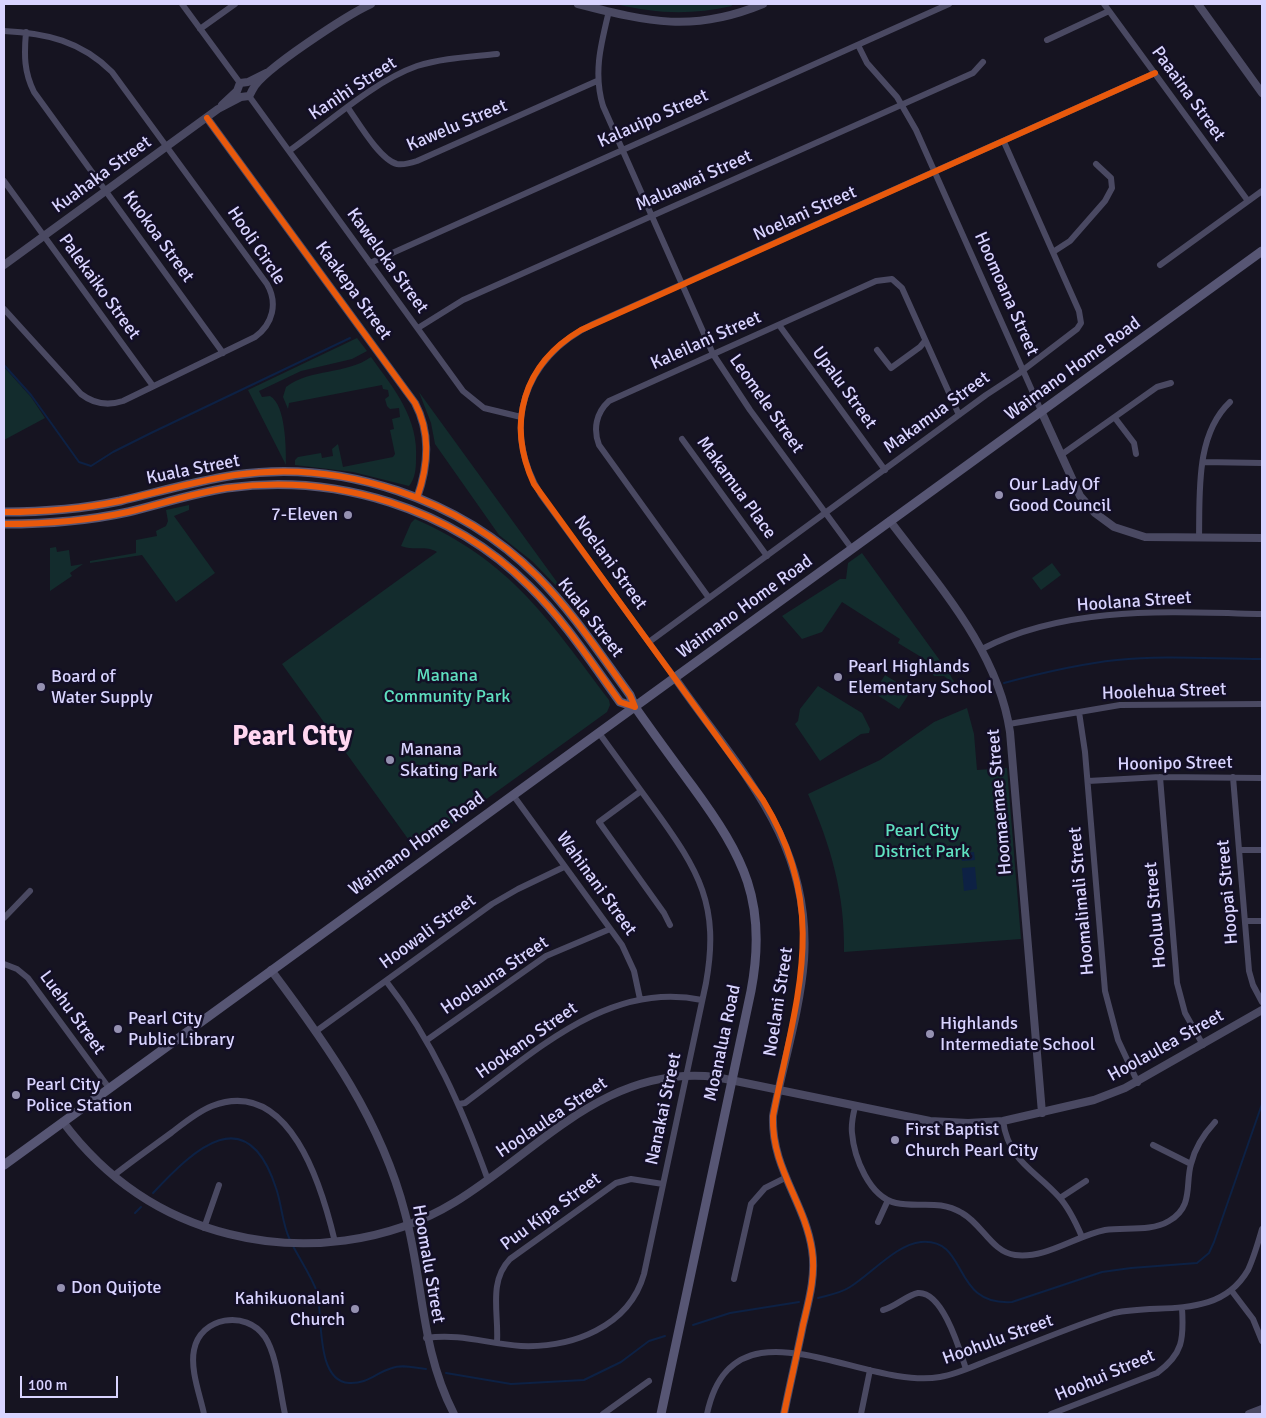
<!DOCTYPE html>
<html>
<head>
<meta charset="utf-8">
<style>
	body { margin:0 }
	#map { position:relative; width:1266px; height:1418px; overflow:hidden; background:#161421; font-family:Signika,sans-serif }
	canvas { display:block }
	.frame { position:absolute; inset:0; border:5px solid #d9d4ff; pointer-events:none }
	.scale { position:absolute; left:20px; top:1376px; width:98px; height:22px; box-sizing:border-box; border:2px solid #d9d4ff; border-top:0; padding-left:6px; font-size:15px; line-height:18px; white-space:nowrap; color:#d9d4ff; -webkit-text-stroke:4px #130f26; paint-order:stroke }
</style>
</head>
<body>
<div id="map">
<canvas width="1266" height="1418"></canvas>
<div class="frame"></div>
<div class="scale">100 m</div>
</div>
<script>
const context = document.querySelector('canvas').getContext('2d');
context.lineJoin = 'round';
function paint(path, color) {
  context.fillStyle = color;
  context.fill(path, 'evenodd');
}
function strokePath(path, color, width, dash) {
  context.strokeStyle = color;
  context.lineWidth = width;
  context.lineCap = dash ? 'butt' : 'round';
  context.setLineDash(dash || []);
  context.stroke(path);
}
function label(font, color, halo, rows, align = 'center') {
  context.font = font + ' Signika,sans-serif';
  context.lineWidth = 5;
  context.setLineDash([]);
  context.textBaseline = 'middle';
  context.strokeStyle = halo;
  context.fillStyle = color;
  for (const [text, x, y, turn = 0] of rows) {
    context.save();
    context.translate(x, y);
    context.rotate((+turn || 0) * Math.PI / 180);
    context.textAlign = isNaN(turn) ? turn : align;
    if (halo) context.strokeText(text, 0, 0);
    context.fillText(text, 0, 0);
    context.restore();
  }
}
const green = new Path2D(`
	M616 4H731L732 6C691 15 657 14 616 4Z
	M357 338 367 351 352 359 301 371 259 391 262 397 270 396C286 405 286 449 286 465L248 390Z
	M371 357C394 389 419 418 416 460 416 469 415 479 409 486L353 472 295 465V460L298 457 321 453 322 458 333 456 332 449 338 444 343 467 393 457 395 454 390 430 394 429 392 419 400 417 399 408 390 409 387 406 385 399 389 396 388 390 383 389 382 385 289 403 288 409 283 397 286 387C311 368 346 375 371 357Z
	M4 367 31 397 45 418 4 440Z
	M419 392 570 600 532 561 499 535 435 444 431 423Z
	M189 505V510L174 516 215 573 176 602 142 555 90 563V561L136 553V540L157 536 156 531 166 526 168 521 166 510Z
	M415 519C511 561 549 620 609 700L610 705 607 712 416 850 282 664 437 552C426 545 414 551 401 546L411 523Z
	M56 547 57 552 69 550 71 566 83 564 70 573 72 576 50 591V548Z
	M862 553 949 673 957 687 944 676H934L929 668 931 663 898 643 900 639 842 602 822 632 802 639 782 616 840 579H846L848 563Z
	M1052 563 1061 575 1041 590 1032 578Z
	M885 675 911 691 899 709 874 693Z
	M818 686 862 713 870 729 869 733 861 734 820 761 795 724 798 721 800 709Z
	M967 708 974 734 977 770 1007 768 1021 939 844 952C845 895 831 846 808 794L880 760 934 722Z`);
const water = new Path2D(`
	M974 852 975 860 962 861 961 853Z
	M975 867 977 889 964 891 962 868Z`);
const stream = new Path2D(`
	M4 365 31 395 79 462 91 466 113 452 151 433 350 338
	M1004 683C1041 673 1078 664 1117 660 1165 655 1214 659 1262 659
	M153 1193C195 1148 247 1099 276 1188 282 1205 282 1224 290 1240
	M135 1213 141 1207
	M292 1244C300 1260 311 1275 317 1292 323 1314 315 1381 349 1383 368 1384 375 1373 392 1368 402 1364 415 1368 426 1369
	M818 1298C829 1295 841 1293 850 1287 871 1274 897 1244 921 1242 970 1238 950 1306 1012 1302L1102 1272 1131 1268 1197 1263 1209 1253 1214 1242 1262 1104
	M693 1325 730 1313 799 1302
	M446 1373 511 1384 584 1380 621 1362 649 1341 665 1336`);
const minor = new Path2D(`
	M182 4 240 83
	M1104 4 1248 201
	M609 11C601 44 593 73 603 106L713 354 750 410 852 549
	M200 29 235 4
	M4 31C46 33 81 41 112 72L267 284C278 303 273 324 255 337L123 401C108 406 94 404 81 394L4 309
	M26 32C24 55 24 72 34 92L223 353
	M1047 40 1109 11
	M858 45 867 63 897 97 916 130 1042 413
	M249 96 463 391 484 408 521 417
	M348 108C358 122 380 160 397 164 404 165 411 163 417 161L597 81
	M289 151C327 124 374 81 417 66 443 58 470 57 497 54
	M4 181 153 386
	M1053 252 1070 241 1105 201 1112 188 1111 178 1096 164
	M370 263 949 4
	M1160 265 1262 191
	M779 325 885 470
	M418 328 463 300 973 73 983 62
	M877 350 891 368 920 347 925 341
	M1115 418 1134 443 1136 454
	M682 439 767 556
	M1061 455 1157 387 1171 383
	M1203 462 1262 463
	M1199 538C1200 494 1195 435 1230 402
	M709 598 599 445C593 429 596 413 609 401L876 281 892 279 902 288 959 415
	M649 642 986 395 1018 374 1077 329 1081 323 1079 311 1004 142
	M982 649C1067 605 1169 612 1262 614
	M675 678 541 495C500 428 523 358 593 324L1155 73
	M1079 712 1085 752 1105 991 1118 1040 1138 1083
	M1009 724 1120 705 1262 704
	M1160 777 1177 983 1185 1013 1203 1045
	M1233 777 1249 971 1253 985 1262 1002
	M1088 781 1160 777 1262 778
	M641 791 599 822 664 913 670 925
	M513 795 622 945 634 971 640 999
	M1240 850H1262
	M4 918 30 891
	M1245 921H1262
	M4 964 17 969 28 978 109 1088
	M386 981C433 1041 462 1108 488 1180
	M315 1032 492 904 518 889 564 867
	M427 1040 546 956 610 929
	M459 1104 465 1103C535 1052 609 980 702 1000
	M855 1107C853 1115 851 1124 852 1133 854 1157 869 1197 896 1203 920 1208 938 1199 962 1213 982 1224 992 1252 1015 1255 1046 1259 1075 1236 1105 1230 1125 1227 1151 1232 1169 1221 1194 1207 1185 1184 1191 1164 1195 1147 1203 1135 1215 1122
	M1003 1121C1009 1162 1035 1170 1059 1197 1069 1208 1076 1223 1082 1237
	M1153 1145 1191 1164
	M113 1176C132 1161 152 1147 171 1133 184 1123 197 1112 212 1106 290 1076 322 1187 335 1242
	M1060 1198 1086 1181
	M878 1222 888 1200
	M204 1228 219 1185
	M734 1279 751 1204 765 1188 785 1178
	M1231 1290 1253 1319 1262 1341
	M883 1310C895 1307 907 1295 918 1293 943 1291 960 1351 966 1369
	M426 1338C461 1333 488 1344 521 1346 572 1348 629 1327 644 1274L706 983C720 905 699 871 655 810 637 785 618 759 599 733
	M497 1342C499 1314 488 1282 510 1259L616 1183 631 1179 663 1184
	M204 1414C200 1395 190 1370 194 1350 200 1317 246 1309 265 1337 277 1355 280 1392 285 1414
	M603 1414 649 1381
	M707 1414C733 1291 863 1391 940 1377 959 1374 978 1364 997 1357 1036 1342 1075 1325 1114 1313 1162 1303 1219 1320 1248 1270 1254 1257 1258 1243 1262 1229
	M861 1414 870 1370
	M1051 1414 1157 1373C1183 1354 1184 1339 1182 1308`);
const tertiary = new Path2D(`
	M578 4C649 22 693 33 763 4
	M1198 4 1262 93
	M222 105 237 91 240 83 248 82 266 73
	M207 118 415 403C431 433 428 467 417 498
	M4 265 218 109 241 97 249 96C251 94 251 92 253 89 262 70 349 14 371 4
	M1042 413 1080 496 1095 513 1114 527 1145 537 1262 538
	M890 521C938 585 998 650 1010 732L1042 1113
	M675 678C738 769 812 839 804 960 800 1012 783 1064 773 1116 771 1168 805 1202 812 1250 816 1275 809 1300 803 1325 797 1355 790 1384 784 1414
	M271 970C328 1046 381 1120 405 1213 424 1283 420 1348 454 1414
	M63 1122C105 1178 161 1217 229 1234 304 1253 388 1243 455 1202 540 1150 606 1064 716 1077L930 1121 968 1123 1003 1121 1094 1100 1125 1088 1262 1010
	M1249 1414 1262 1409`);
const secondary = new Path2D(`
	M4 512C43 512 82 509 120 501 158 492 196 481 235 475 342 459 460 499 537 576 572 611 600 654 630 695L635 707C654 734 673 760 693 787 744 857 768 902 751 991L661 1414
	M4 524C46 524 87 521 128 512 161 504 194 493 227 488 336 473 451 508 529 586 564 620 591 662 620 702L635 707
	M4 1165 1262 251`);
const cycleway = new Path2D(`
	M207 118 415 403C431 433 428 467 417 498
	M4 512C43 512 82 509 120 501 158 492 196 481 235 475 342 459 460 499 537 576 572 611 600 654 630 695L635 707
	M4 524C46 524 87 521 128 512 161 504 194 493 227 488 336 473 451 508 529 586 564 620 591 662 620 702L635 707
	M784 1414C790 1384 797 1355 803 1325 809 1300 816 1275 812 1250 805 1202 771 1168 773 1116 796 998 831 911 763 800L534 484C506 423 523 364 581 330L1155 73`);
const markers = [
	[999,495,5,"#9591b1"],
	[348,515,5,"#9591b1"],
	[838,677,5,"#9591b1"],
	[41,687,5,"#9591b1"],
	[390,760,5,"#9591b1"],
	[118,1029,5,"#9591b1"],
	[930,1034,5,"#9591b1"],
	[16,1095,5,"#9591b1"],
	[895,1140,5,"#9591b1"],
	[61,1288,5,"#9591b1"],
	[355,1309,5,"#9591b1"]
];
const streetNames = [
	["Kanihi Street",353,89,-33],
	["Paaaina Street",1188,94,54],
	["Kalauipo Street",653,119,-24],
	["Kawelu Street",457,126,-23],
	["Kuahaka Street",102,175,-36],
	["Maluawai Street",694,181,-24],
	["Noelani Street",805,214,-24],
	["Kuokoa Street",158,237,54],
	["Hooli Circle",256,246,56],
	["Kaweloka Street",387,261,54],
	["Palekaiko Street",99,287,54],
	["Kaakepa Street",353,291,54],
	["Hoomoana Street",1006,294,66],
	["Kaleilani Street",706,341,-24],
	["Waimano Home Road",1073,369,-36],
	["Upalu Street",844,388,54],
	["Leomele Street",766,404,55],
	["Makamua Street",937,413,-36],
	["Kuala Street",193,470,-11],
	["Makamua Place",736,488,54],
	["Noelani Street",610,563,54],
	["Hoolana Street",1134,602,-4],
	["Waimano Home Road",745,607,-36],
	["Kuala Street",590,618,52],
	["Hoolehua Street",1164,692,-2],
	["Hoonipo Street",1175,764,-1],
	["Hoomaemae Street",1000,802,-95],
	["Waimano Home Road",417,844,-36],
	["Wahinani Street",596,884,54],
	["Hoopai Street",1228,892,-95],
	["Hoomalimali Street",1082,901,-95],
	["Hooluu Street",1156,915,-95],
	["Hoowali Street",428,932,-36],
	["Hoolauna Street",495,976,-34],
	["Noelani Street",779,1002,-81],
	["Luehu Street",72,1013,54],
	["Hookano Street",527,1041,-35],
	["Moanalua Road",723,1043,-78],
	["Hoolaulea Street",1166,1046,-29],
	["Nanakai Street",664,1109,-78],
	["Hoolaulea Street",552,1118,-34],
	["Puu Kipa Street",551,1212,-36],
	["Hoomalu Street",428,1264,80],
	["Hoohulu Street",998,1340,-20],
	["Hoohui Street",1105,1376,-23]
];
const poiNames = [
	["Our Lady Of",1009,485],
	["Good Council",1009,506],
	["7-Eleven",338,515,"right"],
	["Pearl Highlands",848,667],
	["Elementary School",848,688],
	["Board of",51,677],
	["Water Supply",51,698],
	["Manana",400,750],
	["Skating Park",400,771],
	["Pearl City",128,1019],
	["Public Library",128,1040],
	["Highlands",940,1024],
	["Intermediate School",940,1045],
	["Pearl City",26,1085],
	["Police Station",26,1106],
	["First Baptist",905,1130],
	["Church Pearl City",905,1151],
	["Don Quijote",71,1288],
	["Kahikuonalani",345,1299,"right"],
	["Church",345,1320,"right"]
];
const parkNames = [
	["Manana",447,676],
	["Community Park",447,697],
	["Pearl City",922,831],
	["District Park",922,852]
];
const townNames = [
	["Pearl City",292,738]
];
paint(green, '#132c2d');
paint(water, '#0d2144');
strokePath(stream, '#0d2144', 2);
strokePath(minor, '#4a4962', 6);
strokePath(tertiary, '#4a4962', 8);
strokePath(secondary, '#575674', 9);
strokePath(cycleway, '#e8590c', 6);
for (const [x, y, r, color] of markers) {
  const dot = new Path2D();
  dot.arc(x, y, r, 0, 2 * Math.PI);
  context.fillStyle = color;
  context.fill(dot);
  strokePath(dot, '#130f26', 2);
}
label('18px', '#d9d4ff', '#130f26', streetNames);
label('18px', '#d9d4ff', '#130f26', poiNames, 'left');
label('18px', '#5fe0c0', '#130f26', parkNames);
label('bold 28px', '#ffd6f0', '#130f26', townNames);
</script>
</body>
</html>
